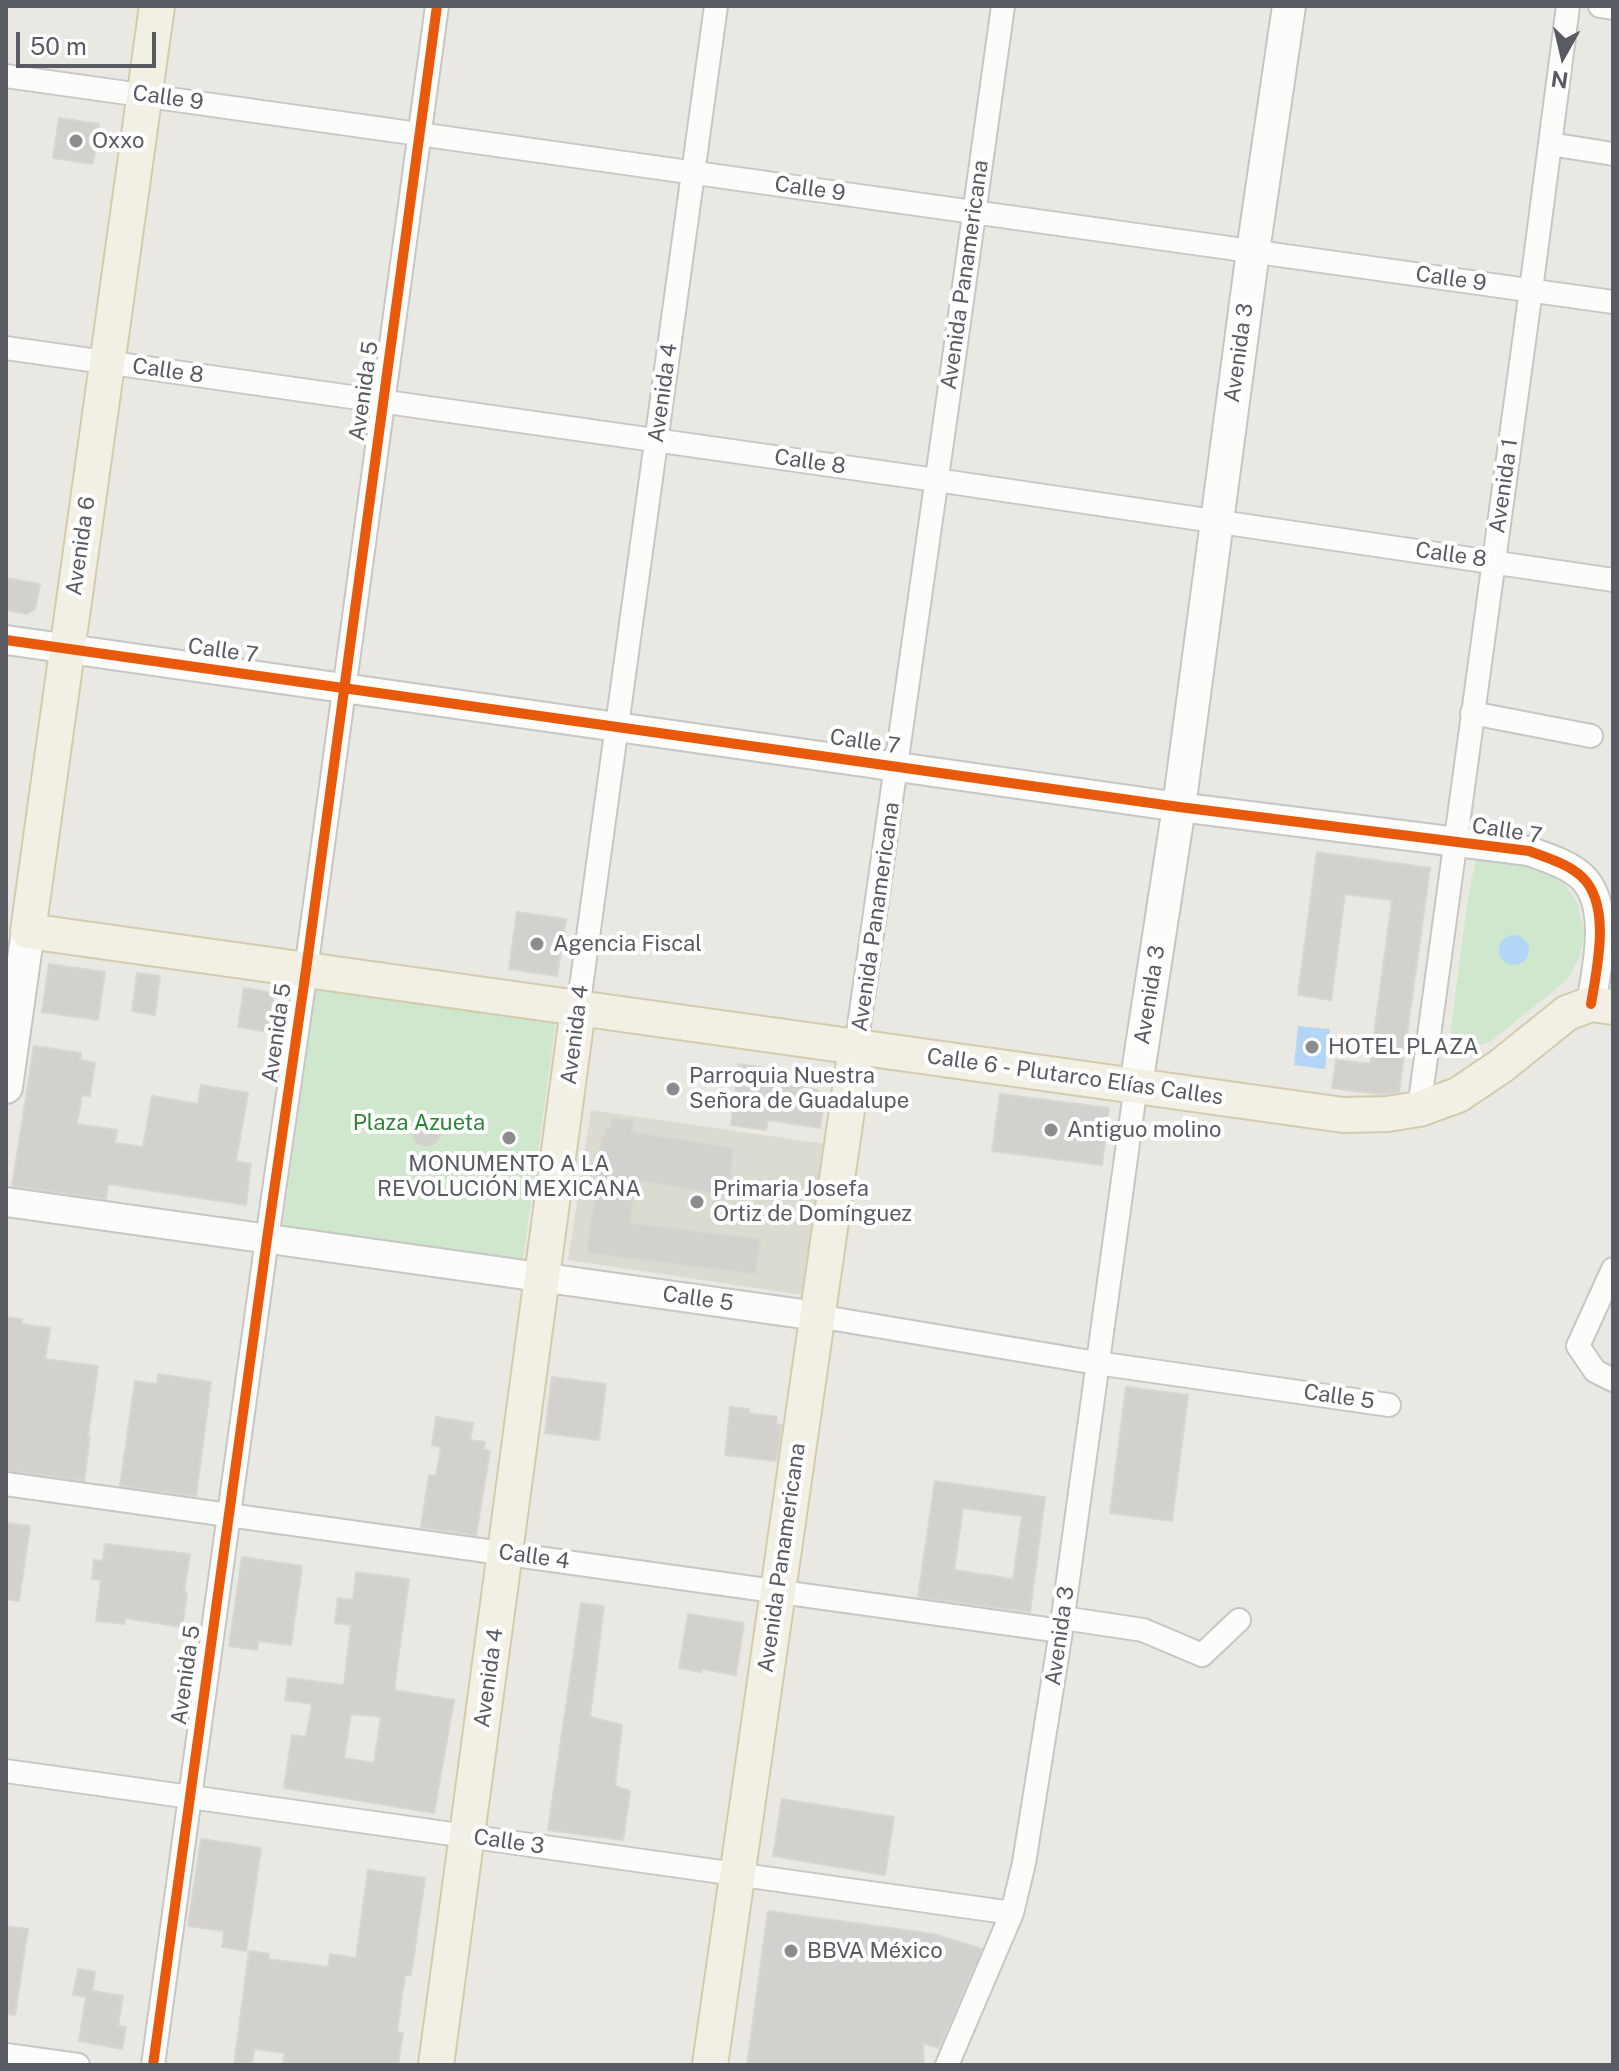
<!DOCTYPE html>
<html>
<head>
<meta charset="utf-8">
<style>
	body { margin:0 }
	#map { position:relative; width:1619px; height:2071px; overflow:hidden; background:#eae8e2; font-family:"Public Sans",sans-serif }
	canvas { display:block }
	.frame { position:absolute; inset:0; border:8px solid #585b61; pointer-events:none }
	.north { position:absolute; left:1523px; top:16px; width:80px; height:80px; -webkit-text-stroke:6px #fff; paint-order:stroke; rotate:188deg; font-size:22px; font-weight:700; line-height:32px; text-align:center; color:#585b61 }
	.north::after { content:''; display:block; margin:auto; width:28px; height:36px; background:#585b61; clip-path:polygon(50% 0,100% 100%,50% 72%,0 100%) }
	.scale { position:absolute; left:16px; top:32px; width:140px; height:36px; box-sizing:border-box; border:4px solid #585b61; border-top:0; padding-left:10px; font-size:24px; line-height:28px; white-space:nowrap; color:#585b61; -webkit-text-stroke:6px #fff; paint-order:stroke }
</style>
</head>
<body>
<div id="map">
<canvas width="1619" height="2071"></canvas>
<div class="frame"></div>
<div class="north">N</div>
<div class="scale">50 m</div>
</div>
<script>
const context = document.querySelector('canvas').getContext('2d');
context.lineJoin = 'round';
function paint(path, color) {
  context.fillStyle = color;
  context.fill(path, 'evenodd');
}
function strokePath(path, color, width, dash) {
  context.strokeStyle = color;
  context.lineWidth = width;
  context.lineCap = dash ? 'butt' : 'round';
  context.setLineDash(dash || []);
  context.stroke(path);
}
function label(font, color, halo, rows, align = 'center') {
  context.font = font + ' "Public Sans",sans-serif';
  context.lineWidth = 8;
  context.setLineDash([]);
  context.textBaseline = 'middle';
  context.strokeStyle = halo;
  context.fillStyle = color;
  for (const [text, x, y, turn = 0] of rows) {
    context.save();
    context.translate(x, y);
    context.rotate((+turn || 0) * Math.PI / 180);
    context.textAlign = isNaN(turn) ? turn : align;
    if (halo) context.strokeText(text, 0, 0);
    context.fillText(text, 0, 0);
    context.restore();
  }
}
const education = new Path2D(`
	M591 1110 825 1144 803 1295 568 1260Z`);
const green = new Path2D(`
	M1498 855 1557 874 1577 902 1584 933 1580 956 1567 980 1490 1042 1448 1053 1467 904 1476 858Z
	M316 987 556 1020 523 1259 283 1226Z`);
const water = new Path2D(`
	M1499 950a15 15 0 1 1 30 0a15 15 0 1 1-30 0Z
	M1298 1026 1330 1029 1325 1069 1294 1065Z`);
const building = new Path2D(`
	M59 118 99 124 93 164 53 158Z
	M6 578 40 584 35 609 27 614 6 610Z
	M1317 852 1430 868 1399 1092 1380 1094 1332 1088 1336 1060 1370 1064 1392 900 1345 894 1331 1000 1298 995Z
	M517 912 566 919 557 976 509 969Z
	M49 964 105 972 98 1020 42 1012Z
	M137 973 160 976 155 1015 132 1011Z
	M244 988 274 993 268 1032 238 1027Z
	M34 1046 81 1053 80 1060 95 1063 90 1096 82 1095 77 1124 117 1130 115 1143 143 1147 152 1096 198 1104 201 1085 248 1093 236 1161 251 1164 246 1205 108 1184 106 1199 12 1186Z
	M738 1064 774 1069 773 1082 818 1090 816 1107 823 1108 820 1128 768 1120 766 1130 731 1125Z
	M1000 1094 1109 1108 1102 1165 992 1151Z
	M412 1132a14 14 0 1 1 28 0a14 14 0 1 1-28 0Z
	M611 1118 634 1120 632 1132 734 1148 727 1195 635 1180 630 1223 760 1239 756 1274 587 1253 602 1136H605L606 1128H610Z
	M6 1317 22 1319V1324L50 1328 45 1359 98 1366 88 1436H90L84 1481 6 1470Z
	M158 1374 211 1382 196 1496 120 1486 135 1381 157 1384Z
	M552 1377 606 1384 599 1440 545 1433Z
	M1126 1387 1188 1395 1172 1521 1110 1513Z
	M730 1407 749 1409V1413L777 1417 776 1424 782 1425 776 1461 725 1455Z
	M436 1417 473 1423 470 1440 485 1442 483 1449 490 1451 476 1535 421 1527 429 1475 436 1476 441 1447 432 1445Z
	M935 1481 1045 1497 1030 1612 918 1597ZM963 1508 1022 1516 1013 1579 954 1570Z
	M6 1523 30 1526 19 1601 6 1599Z
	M105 1544 190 1554 184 1592 187 1593 182 1627 125 1618 124 1624 96 1621 101 1580 92 1579 94 1560 103 1561Z
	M242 1557 302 1566 291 1645 258 1641 257 1650 229 1646Z
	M356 1572 409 1579 394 1690 454 1700 434 1813 284 1788 292 1735 306 1737 312 1704 285 1700 288 1678 344 1685 351 1625 335 1623 338 1598 353 1600ZM351 1714 381 1717 374 1763 344 1758Z
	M581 1603 604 1606 590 1717 622 1725 615 1786 630 1791 623 1840 548 1830Z
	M688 1614 744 1623 736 1675 701 1669V1672L679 1668Z
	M782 1799 894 1817 885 1875 773 1856Z
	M201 1839 261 1848 246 1951 222 1947 224 1931 188 1926Z
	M368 1870 425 1878 411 1975H405L397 2032 403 2033 398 2065H299L283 2063 285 2053 254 2049 252 2065H234L249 1951 269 1954 268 1959 328 1967 330 1954 356 1958Z
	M768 1911 934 1934 982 1949 939 2048 923 2043 924 2065H747Z
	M6 1926 28 1929 15 2015 6 2014Z
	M78 1969 95 1972 92 1991 123 1996 118 2026 126 2027 122 2049 79 2041 86 1997 73 1995Z`);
const minor = new Path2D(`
	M1600 6 1613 8
	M6 76 1613 302
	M1550 144 1613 154
	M6 348 936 480 1613 580
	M1472 713 1591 736
	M578 1009 716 6
	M856 1047C908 700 954 353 1003 6
	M1419 1109 1531 290 1568 6
	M1613 1269 1578 1346 1595 1371 1613 1380
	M817 1316 1097 1363 1389 1405
	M6 1484 1061 1631
	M1063 1618 1143 1630 1202 1655 1239 1620
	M6 1771 1012 1913
	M6 2055 78 2065
	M153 2065 267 1239 306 970 437 6
	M947 2065 1012 1913 1024 1863 1061 1631 1136 1085`);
const tertiary = new Path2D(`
	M6 640 1179 807 1529 851C1547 858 1566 863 1581 876 1612 904 1597 968 1591 1004
	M6 1202 817 1316`);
const secondary = new Path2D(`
	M1136 1085 1179 807 1253 251 1289 6
	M6 1087 28 931`);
const primary = new Path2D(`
	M157 6 28 931 1343 1115 1387 1114 1419 1109 1458 1095 1501 1066 1567 1013 1591 1004 1613 1007
	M436 2065 578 1009
	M710 2065 856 1047`);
const cycleway = new Path2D(`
	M6 640 1179 807 1529 851C1547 858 1566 863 1581 876 1612 904 1597 968 1591 1004
	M153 2065 267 1239 306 970 437 6`);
const markers = [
	[76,141,8,"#8b8c8e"],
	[537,944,8,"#8b8c8e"],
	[1312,1047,8,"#8b8c8e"],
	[673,1089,8,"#8b8c8e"],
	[1051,1130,8,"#8b8c8e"],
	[509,1138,8,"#8b8c8e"],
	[697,1202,8,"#8b8c8e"],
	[791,1951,8,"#8b8c8e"]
];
const streetNames = [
	["Calle 9",168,98,8],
	["Calle 9",810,189,8],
	["Avenida Panamericana",965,275,-82],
	["Calle 9",1451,279,8],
	["Avenida 3",1239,353,-82],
	["Calle 8",168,371,8],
	["Avenida 5",364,391,-82],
	["Avenida 4",663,393,-82],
	["Calle 8",810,462,8],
	["Avenida 1",1504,486,-82],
	["Avenida 6",81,546,-82],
	["Calle 8",1451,555,8],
	["Calle 7",223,651,8],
	["Calle 7",865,742,8],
	["Calle 7",1507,831,9],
	["Avenida Panamericana",876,917,-82],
	["Avenida 3",1150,995,-81],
	["Avenida 5",277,1033,-82],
	["Avenida 4",575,1035,-83],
	["Calle 6 - Plutarco Elías Calles",1075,1077,8],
	["Calle 5",698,1299,8],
	["Calle 5",1339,1397,8],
	["Calle 4",534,1557,8],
	["Avenida Panamericana",782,1558,-82],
	["Avenida 3",1060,1636,-82],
	["Avenida 5",186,1675,-82],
	["Avenida 4",489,1678,-82],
	["Calle 3",509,1842,8]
];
const poiNames = [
	["Oxxo",92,141],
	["Agencia Fiscal",553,944],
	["HOTEL PLAZA",1328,1047],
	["Parroquia Nuestra",689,1076],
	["Señora de Guadalupe",689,1101],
	["Antiguo molino",1067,1130],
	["MONUMENTO A LA",509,1164,"center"],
	["REVOLUCIÓN MEXICANA",509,1189,"center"],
	["Primaria Josefa",713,1189],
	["Ortiz de Domínguez",713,1214],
	["BBVA México",807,1951]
];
const parkNames = [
	["Plaza Azueta",419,1123]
];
paint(education, '#dcdbd1');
paint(green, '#cee7cd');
paint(water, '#b3d6f6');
paint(building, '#d2d1cd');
strokePath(building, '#d8d6d1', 2);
strokePath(minor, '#c6c6c4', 26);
strokePath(tertiary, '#c6c6c4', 32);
strokePath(secondary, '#c5c5c4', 36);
strokePath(primary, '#d4cbad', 38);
strokePath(minor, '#fcfcfb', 22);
strokePath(tertiary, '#fcfcfb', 28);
strokePath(secondary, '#fcfcfb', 32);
strokePath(primary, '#f2f0e5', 34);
strokePath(cycleway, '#e8590c', 10);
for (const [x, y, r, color] of markers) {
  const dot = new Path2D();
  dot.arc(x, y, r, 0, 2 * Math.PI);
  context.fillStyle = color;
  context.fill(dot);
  strokePath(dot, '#fff', 3);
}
label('22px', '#585b61', '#fff', streetNames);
label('22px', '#585b61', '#fff', poiNames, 'left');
label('22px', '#2d8436', '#fff', parkNames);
</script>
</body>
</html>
